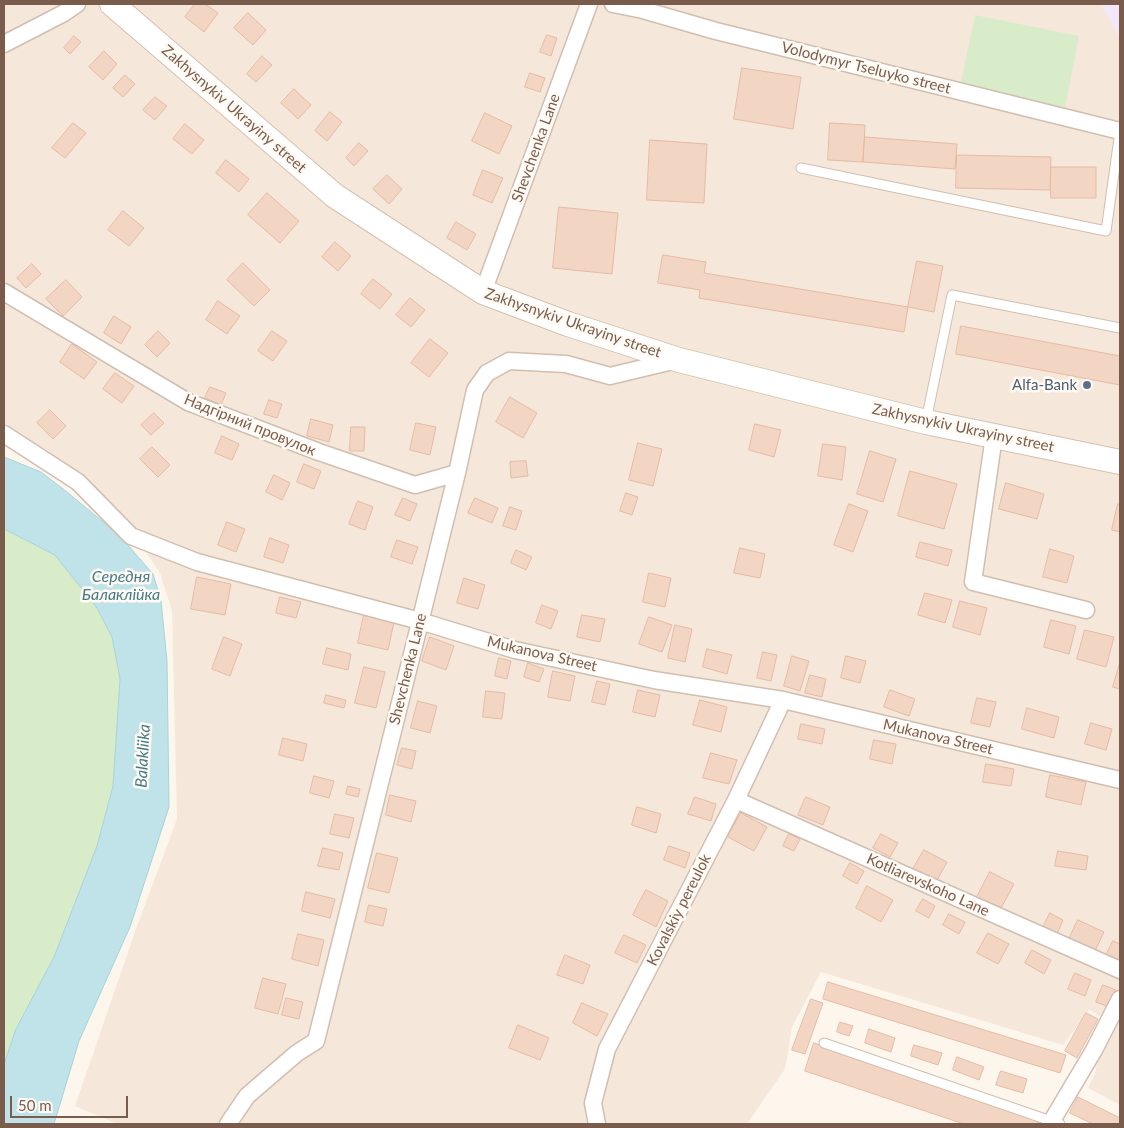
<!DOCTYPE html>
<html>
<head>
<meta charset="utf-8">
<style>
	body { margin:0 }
	#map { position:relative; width:1124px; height:1128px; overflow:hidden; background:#fdf6ec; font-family:Lato,sans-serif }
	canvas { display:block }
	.frame { position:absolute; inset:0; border:5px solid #7a5c4d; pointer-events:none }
	.scale { position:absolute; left:10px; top:1096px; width:118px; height:22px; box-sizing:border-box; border:2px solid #7a5c4d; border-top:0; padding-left:6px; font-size:15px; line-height:18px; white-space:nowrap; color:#7a5c4d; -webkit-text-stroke:4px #fffaf3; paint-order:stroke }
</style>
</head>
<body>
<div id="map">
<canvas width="1124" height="1128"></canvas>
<div class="frame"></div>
<div class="scale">50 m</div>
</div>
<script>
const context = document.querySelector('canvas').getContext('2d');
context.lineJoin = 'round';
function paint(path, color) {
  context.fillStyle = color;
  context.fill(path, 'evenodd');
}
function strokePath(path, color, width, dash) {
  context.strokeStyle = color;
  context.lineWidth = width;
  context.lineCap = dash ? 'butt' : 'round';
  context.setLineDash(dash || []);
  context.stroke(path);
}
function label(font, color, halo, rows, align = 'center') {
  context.font = font + ' Lato,sans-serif';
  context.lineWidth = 5;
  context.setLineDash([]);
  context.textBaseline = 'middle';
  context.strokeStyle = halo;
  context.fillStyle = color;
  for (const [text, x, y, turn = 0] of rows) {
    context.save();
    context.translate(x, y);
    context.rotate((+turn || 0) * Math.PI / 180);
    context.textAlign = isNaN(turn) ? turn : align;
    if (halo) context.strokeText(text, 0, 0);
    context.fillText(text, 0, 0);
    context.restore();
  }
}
const residential = new Path2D(`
	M4 4H1120V1105L1088 1088 1095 1074 1105 1019 1089 1010 1063 1045 821 972 792 1027 785 1069 747 1124H117L75 1106 137 926 177 819 172 611 160 573 125 521 53 454 4 423Z`);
const education = new Path2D(`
	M1101 4H1120V38Z`);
const green = new Path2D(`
	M975 15 1079 36 1065 108 960 87Z
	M4 529 55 555 97 608 112 637 120 679 113 786 97 846 54 957 16 1029 4 1064Z`);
const water = new Path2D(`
	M4 457 41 472 67 492 120 536 153 574 161 601 167 661 169 807 130 927 79 1041 54 1124H4V1064L16 1029 54 957 97 846 113 786 120 679 112 637 97 608 55 555 4 529Z`);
const building = new Path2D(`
	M195 4H205L218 13 204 32 185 17Z
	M248 13 266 30 253 45 234 28Z
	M547 35 557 38 551 56 540 52Z
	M74 36 81 42 70 54 64 48Z
	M104 51 117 64 103 80 89 67Z
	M262 56 272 65 256 82 247 74Z
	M742 68 801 77 793 129 734 119Z
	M530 73 545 78 540 92 525 87Z
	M125 75 135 84 123 97 113 88Z
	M294 89 311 105 298 119 281 103Z
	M155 97 167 106 155 120 143 110Z
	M330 112 342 122 327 141 315 131Z
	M485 113 512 126 499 154 472 141Z
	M73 123 86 133 65 158 52 148Z
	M830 123 865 125 863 162 828 160Z
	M185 124 204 140 192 154 173 139Z
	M865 137 957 144 955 169 863 162Z
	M650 140 707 144 704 203 647 200Z
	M359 143 368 151 354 166 346 158Z
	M957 155 1051 157 1050 190 956 188Z
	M226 160 249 179 239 192 216 173Z
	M1051 167H1096V198H1051Z
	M483 170 503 178 492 203 473 195Z
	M387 175 402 189 389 204 373 189Z
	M267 193 299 221 280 243 248 215Z
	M559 207 618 213 612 274 553 268Z
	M123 211 144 228 129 246 108 230Z
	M456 222 476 234 467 250 447 238Z
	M335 242 351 256 338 271 322 257Z
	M663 255 706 262 704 273 908 307 904 332 699 298 700 290 658 283Z
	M917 261 943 266 934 312 908 307Z
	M243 263 270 290 254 306 227 280Z
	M32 264 41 274 26 288 17 278Z
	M373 279 392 294 380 309 361 294Z
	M66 280 82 297 63 316 46 299Z
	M410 298 425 310 411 327 396 315Z
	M218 301 240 316 227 334 206 320Z
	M114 316 131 327 121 344 104 333Z
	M961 326 1120 356V385L956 354Z
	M158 331 170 343 157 357 145 345Z
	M272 331 287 341 273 361 258 351Z
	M430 339 448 353 429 377 411 363Z
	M72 344 97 362 84 379 60 362Z
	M115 373 134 386 122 403 103 389Z
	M210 387 226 393 221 405 205 398Z
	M510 397 537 413 523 438 496 422Z
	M269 400 282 404 277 418 264 414Z
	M50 410 66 426 53 439 37 423Z
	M154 413 164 423 151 435 141 425Z
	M311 419 333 425 329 442 307 436Z
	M416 423 436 427 430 455 410 450Z
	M755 424 781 430 774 457 749 450Z
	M351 427H365L364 451H350Z
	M222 436 239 444 232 460 215 453Z
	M638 443 662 449 653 486 629 480Z
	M823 444 846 447 842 480 818 476Z
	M152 447 170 465 158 477 140 459Z
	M870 451 896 459 883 502 857 494Z
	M526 461 528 476 511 478 510 462Z
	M304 464 321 471 314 489 297 482Z
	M910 471 957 484 944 529 898 516Z
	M274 475 290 483 282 500 266 492Z
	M1006 483 1044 494 1037 519 999 509Z
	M626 493 638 497 632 515 620 511Z
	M403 498 417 504 410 521 395 515Z
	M475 498 498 508 492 523 468 513Z
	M358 501 373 507 365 530 349 524Z
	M849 504 868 511 853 552 834 545Z
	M1118 504 1120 505V532L1112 530Z
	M510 507 522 511 516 530 503 526Z
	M227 522 245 529 236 552 218 545Z
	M270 538 289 545 283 563 264 557Z
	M397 540 418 547 412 564 391 557Z
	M920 542 952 550 948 566 916 557Z
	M740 548 765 554 760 578 734 573Z
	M1050 549 1074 556 1067 583 1043 577Z
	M516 550 532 557 526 570 511 563Z
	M649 573 671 578 665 607 643 602Z
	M197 577 231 584 225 615 191 609Z
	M464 578 485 585 478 609 457 603Z
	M925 593 952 600 945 623 918 615Z
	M280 597 301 602 296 618 276 613Z
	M960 601 987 608 980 635 953 627Z
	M542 605 558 611 551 629 536 623Z
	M364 615 394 622 388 650 358 643Z
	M582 615 605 619 600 642 577 637Z
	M649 617 672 625 662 652 639 644Z
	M1051 620 1076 626 1069 654 1044 647Z
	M675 625 692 629 685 662 668 658Z
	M1085 630 1114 637 1106 667 1077 659Z
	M224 637 242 644 230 676 212 669Z
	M430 637 454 646 446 670 422 661Z
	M327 648 351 654 348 670 323 664Z
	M707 649 732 655 727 674 703 667Z
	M763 652 777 655 771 681 757 678Z
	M792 656 809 661 800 691 784 686Z
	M846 656 866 661 860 683 841 678Z
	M499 658 511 661 507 679 495 676Z
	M1120 662V689L1113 687Z
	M528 663 544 669 539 682 524 677Z
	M364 667 385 672 376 708 355 703Z
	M553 671 575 676 570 701 548 697Z
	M810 675 826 679 822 697 805 693Z
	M597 681 610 684 605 705 592 702Z
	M638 690 660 695 655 717 633 712Z
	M890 690 915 699 909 716 884 707Z
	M486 691 505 693 502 719 483 717Z
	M326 695 346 700 344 708 324 703Z
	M977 698 996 702 990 727 971 723Z
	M700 700 727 707 721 732 693 725Z
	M418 701 437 706 430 733 411 728Z
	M1027 708 1059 717 1054 738 1022 729Z
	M1091 723 1112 729 1106 750 1085 744Z
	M801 724 825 729 822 744 798 739Z
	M283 738 307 744 303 761 279 755Z
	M874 740 896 744 892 764 870 759Z
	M402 748 416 751 412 769 397 765Z
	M711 753 737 760 729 784 703 778Z
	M986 764 1014 769 1011 786 983 782Z
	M1050 775 1086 782 1081 805 1046 797Z
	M314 776 334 781 329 798 310 793Z
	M348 786 360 789 358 797 346 794Z
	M390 795 416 801 411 822 386 815Z
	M695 797 716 804 711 821 688 814Z
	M806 797 830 807 823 825 798 815Z
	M637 807 661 814 656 833 632 825Z
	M741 813 767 827 754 851 728 837Z
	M335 814 354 818 349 838 330 834Z
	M789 834 800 839 794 851 783 846Z
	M881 834 898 843 890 857 873 848Z
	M669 846 690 853 685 868 664 860Z
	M323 848 343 853 339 870 318 866Z
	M924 850 947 862 936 882 913 869Z
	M1058 851 1088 856 1086 870 1055 866Z
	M377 853 398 858 389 893 368 888Z
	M850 863 864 871 857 884 843 876Z
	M990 872 1014 884 1000 910 977 897Z
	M867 886 893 900 881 922 856 908Z
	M646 890 668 901 656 927 633 915Z
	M306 892 335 899 330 918 302 911Z
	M923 899 935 906 929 918 916 911Z
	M369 905 387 909 383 926 365 922Z
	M1050 913 1063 920 1057 934 1043 928Z
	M949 914 965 922 959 934 943 925Z
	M1078 920 1104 932 1094 953 1068 941Z
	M988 933 1009 944 998 964 977 953Z
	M298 934 324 940 318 966 292 959Z
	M624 935 646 945 637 963 615 953Z
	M1113 941 1120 944V960L1118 964 1105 958Z
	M1032 950 1051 960 1044 974 1025 963Z
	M565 955 590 965 583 984 557 975Z
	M1075 973 1091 980 1085 996 1068 989Z
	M263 978 286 984 278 1014 255 1008Z
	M828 982 1066 1055 1060 1073 823 999Z
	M1103 985 1116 990 1109 1007 1096 1002Z
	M286 998 303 1002 299 1019 282 1015Z
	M811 999 823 1003 805 1054 792 1050Z
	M582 1003 608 1014 597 1036 573 1023Z
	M1086 1013 1098 1019 1077 1058 1065 1051Z
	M840 1022 853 1026 849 1036 837 1032Z
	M518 1025 549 1038 540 1060 509 1048Z
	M869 1029 895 1038 891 1052 865 1043Z
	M814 1043 1040 1119 1038 1124H964L805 1071Z
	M914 1045 942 1053 938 1065 911 1056Z
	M957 1057 984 1067 979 1080 953 1070Z
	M1001 1071 1027 1079 1023 1093 996 1085Z
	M1078 1097 1120 1118V1124H1093L1070 1113Z`);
const lane = new Path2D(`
	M801 168 1106 231 1120 131
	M926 421 952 295 1120 328
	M824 1043 1060 1124`);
const street = new Path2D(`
	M613 4 643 10 716 31 1120 131
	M4 44 64 13 77 4
	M4 292 188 402 319 452 415 485 457 473
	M483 292 589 4
	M4 434 78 482 131 536 197 562 420 621 515 650 654 680 783 700 1120 780
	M994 436 973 582 1086 610
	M736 800 1120 970
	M228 1124 247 1096 297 1053 316 1041 457 473 475 390 487 373 509 361 566 364 610 376 677 360
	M597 1124 593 1103 607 1049 736 800 783 700
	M1050 1124 1094 1050 1120 999`);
const secondary = new Path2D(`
	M112 4 335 196 483 292 568 324 679 360 926 422 1120 462`);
const markers = [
	[1087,385,5,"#5c6f8a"]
];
const streetNames = [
	["Volodymyr Tseluyko street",866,68,14],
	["Zakhysnykiv Ukrayiny street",234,109,41],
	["Shevchenka Lane",536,148,-70],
	["Zakhysnykiv Ukrayiny street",573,323,19],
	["Надгірний провулок",250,425,22],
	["Zakhysnykiv Ukrayiny street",963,428,12],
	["Mukanova Street",542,654,13],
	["Shevchenka Lane",408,669,-76],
	["Mukanova Street",938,737,13],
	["Kotliarevskoho Lane",928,885,24],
	["Kovalskiy pereulok",679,910,-63]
];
const serviceNames = [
	["Alfa-Bank",1077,385]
];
const waterNames = [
	["Середня",121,577],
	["Балаклійка",121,595],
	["Balakliika",143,756,-87]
];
paint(residential, '#f5e8da');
paint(education, '#f3e8fa');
paint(green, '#d8ecc9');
paint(water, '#bfe3e8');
strokePath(water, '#a5d3da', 1);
paint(building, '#f3d5c3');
strokePath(building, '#e6bba3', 1);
strokePath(lane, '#d1beb0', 11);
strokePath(street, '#d1beb0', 19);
strokePath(secondary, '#d6c0b0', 26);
strokePath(lane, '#fff', 9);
strokePath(street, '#fff', 16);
strokePath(secondary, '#fff', 24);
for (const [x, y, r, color] of markers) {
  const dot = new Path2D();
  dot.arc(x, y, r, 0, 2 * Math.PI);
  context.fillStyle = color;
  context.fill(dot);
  strokePath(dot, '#fffaf3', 2);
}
label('15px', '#7a5c4d', '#fffaf3', streetNames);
label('15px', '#4e5e75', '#fffaf3', serviceNames, 'right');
label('italic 16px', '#437c86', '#fffaf3', waterNames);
</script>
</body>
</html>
